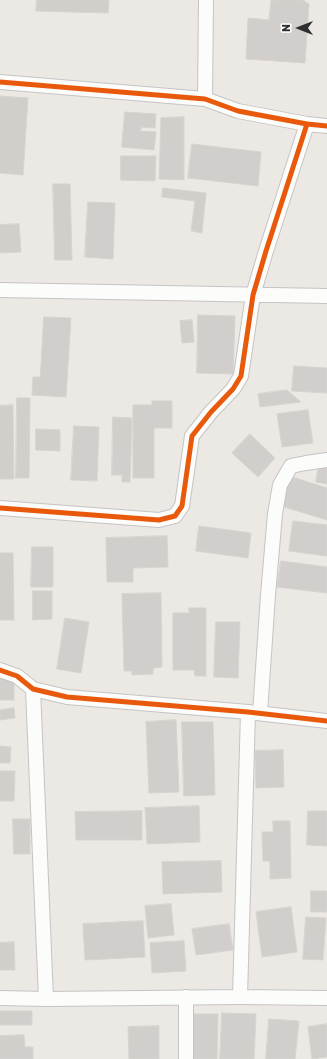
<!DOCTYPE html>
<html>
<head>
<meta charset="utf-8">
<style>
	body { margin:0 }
	#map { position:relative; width:327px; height:1059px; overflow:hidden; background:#ece8e4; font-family:Rubik,sans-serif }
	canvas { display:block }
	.north { position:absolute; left:279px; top:8px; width:40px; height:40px; -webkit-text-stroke:3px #fff; paint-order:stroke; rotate:270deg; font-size:11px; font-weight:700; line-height:16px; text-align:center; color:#2e2e2e }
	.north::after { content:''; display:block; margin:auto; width:14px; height:18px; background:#2e2e2e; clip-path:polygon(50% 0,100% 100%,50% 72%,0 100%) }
</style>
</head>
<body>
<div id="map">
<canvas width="327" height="1059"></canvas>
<div class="north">N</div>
</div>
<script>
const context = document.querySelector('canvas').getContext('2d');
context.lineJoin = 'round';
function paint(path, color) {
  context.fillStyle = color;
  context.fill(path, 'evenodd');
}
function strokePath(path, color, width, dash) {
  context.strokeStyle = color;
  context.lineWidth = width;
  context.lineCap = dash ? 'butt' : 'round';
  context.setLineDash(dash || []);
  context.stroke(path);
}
const building = new Path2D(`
	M37 0H109L108 13 36 11Z
	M274 0H303L309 4 305 63 246 59 248 18 269 20 271 1Z
	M0 96 28 98 23 175 0 173Z
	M125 112 156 114 155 128 142 127 140 131 156 132 154 150 122 147Z
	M184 117V180L159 179 161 118Z
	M192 144 261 152 258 186 188 178Z
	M121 156H156L155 181 121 180Z
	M53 184H70L72 260H55Z
	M163 188 206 193 202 233 191 231 195 201 162 197Z
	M88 202 115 203 113 259 85 257Z
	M19 224 21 252 0 253V225Z
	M198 315 235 316 233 374 197 373Z
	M44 317 71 318 66 397 32 395 33 377H40Z
	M192 320 194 342 182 343 180 321Z
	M294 366 327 368V393L292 391Z
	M287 390 301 402 260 407 258 394Z
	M17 398H30L29 478H16Z
	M152 401H172V428H154V478H133V405H152Z
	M13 405 14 479H0V406Z
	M308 410 313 443 282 447 277 414Z
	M113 417 132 418 130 482H122V475H112Z
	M74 426 99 427 97 481 71 480Z
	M36 429 60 430V451L36 450Z
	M250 434 275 458 258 477 232 453Z
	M319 465 327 466V484L316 482Z
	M289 476 327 488V520L281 506Z
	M293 521 327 525V556L289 551Z
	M199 526 251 533 248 558 196 551Z
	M167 536 168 567 133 568V582H107L106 538Z
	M32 547H53V587H31Z
	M0 553H13L14 620H0Z
	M281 561 327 567V593L277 587Z
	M33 591H52V619L33 620Z
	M161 593 162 667 153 668V674L132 675V671H124L122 594Z
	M189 608H206V676H195L194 670H173V613H189Z
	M65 618 89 622 81 673 57 669Z
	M216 622H240L238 678 214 677Z
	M0 678H14V700H0Z
	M14 708 15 718 0 720V710Z
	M176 720 179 792 149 793 146 722Z
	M182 722H213L215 795 184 796Z
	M0 746 11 747 10 763H0Z
	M283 750 284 787 256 788 255 751Z
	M0 771H15L14 801H0Z
	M199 806 200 842 147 844 145 808Z
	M142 811V840H76L75 812Z
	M308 811H327V846L307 845Z
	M13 819H30V854H14Z
	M273 821H290L291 878 270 879V861H263L262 832H273Z
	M221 861 222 892 163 894 162 862Z
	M311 891H327V912H311Z
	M171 904 174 935 148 938 145 906Z
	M291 907 297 952 262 957 256 912Z
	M306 917 326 918 323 960 303 959Z
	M143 921 145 957 85 960 83 924Z
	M229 924 233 950 196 955 192 929Z
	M184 941 186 971 152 973 150 943Z
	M14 942 15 970H0V943Z
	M0 1011H32V1025H0Z
	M222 1013 256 1014 254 1059H220Z
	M192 1014H218L217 1059H191Z
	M269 1019 299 1021 295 1059H266Z
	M327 1024V1057L312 1059 308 1027Z
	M159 1026V1059H129L128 1027Z
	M24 1035 25 1047H33V1059H0V1036Z`);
const street = new Path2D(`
	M0 82 205 99 238 111 307 124 327 126
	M205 99 206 0
	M0 290 327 296
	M0 508 159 520 175 516 182 506 192 436 211 412 233 389 241 376 253 295 266 251 307 124
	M0 670 17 676 33 689 67 697 248 712 327 721
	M33 689 46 999
	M260 713 268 595 275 514 280 485 291 466 306 463 327 460
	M186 997V1059
	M240 997 248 712
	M0 998 46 999 240 997 327 998`);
const cycleway = new Path2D(`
	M0 82 205 99 238 111 307 124 327 126
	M0 508 159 520 175 516 182 506 192 436 211 412 233 389 241 376 253 295 266 251 307 124
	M0 670 17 676 33 689 67 697 248 712 327 721`);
paint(building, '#d1cecb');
strokePath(building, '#d7d4d0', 1);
strokePath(street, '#c5c4c5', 16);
strokePath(street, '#fcfcfb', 14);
strokePath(cycleway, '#e8590c', 5);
</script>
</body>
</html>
